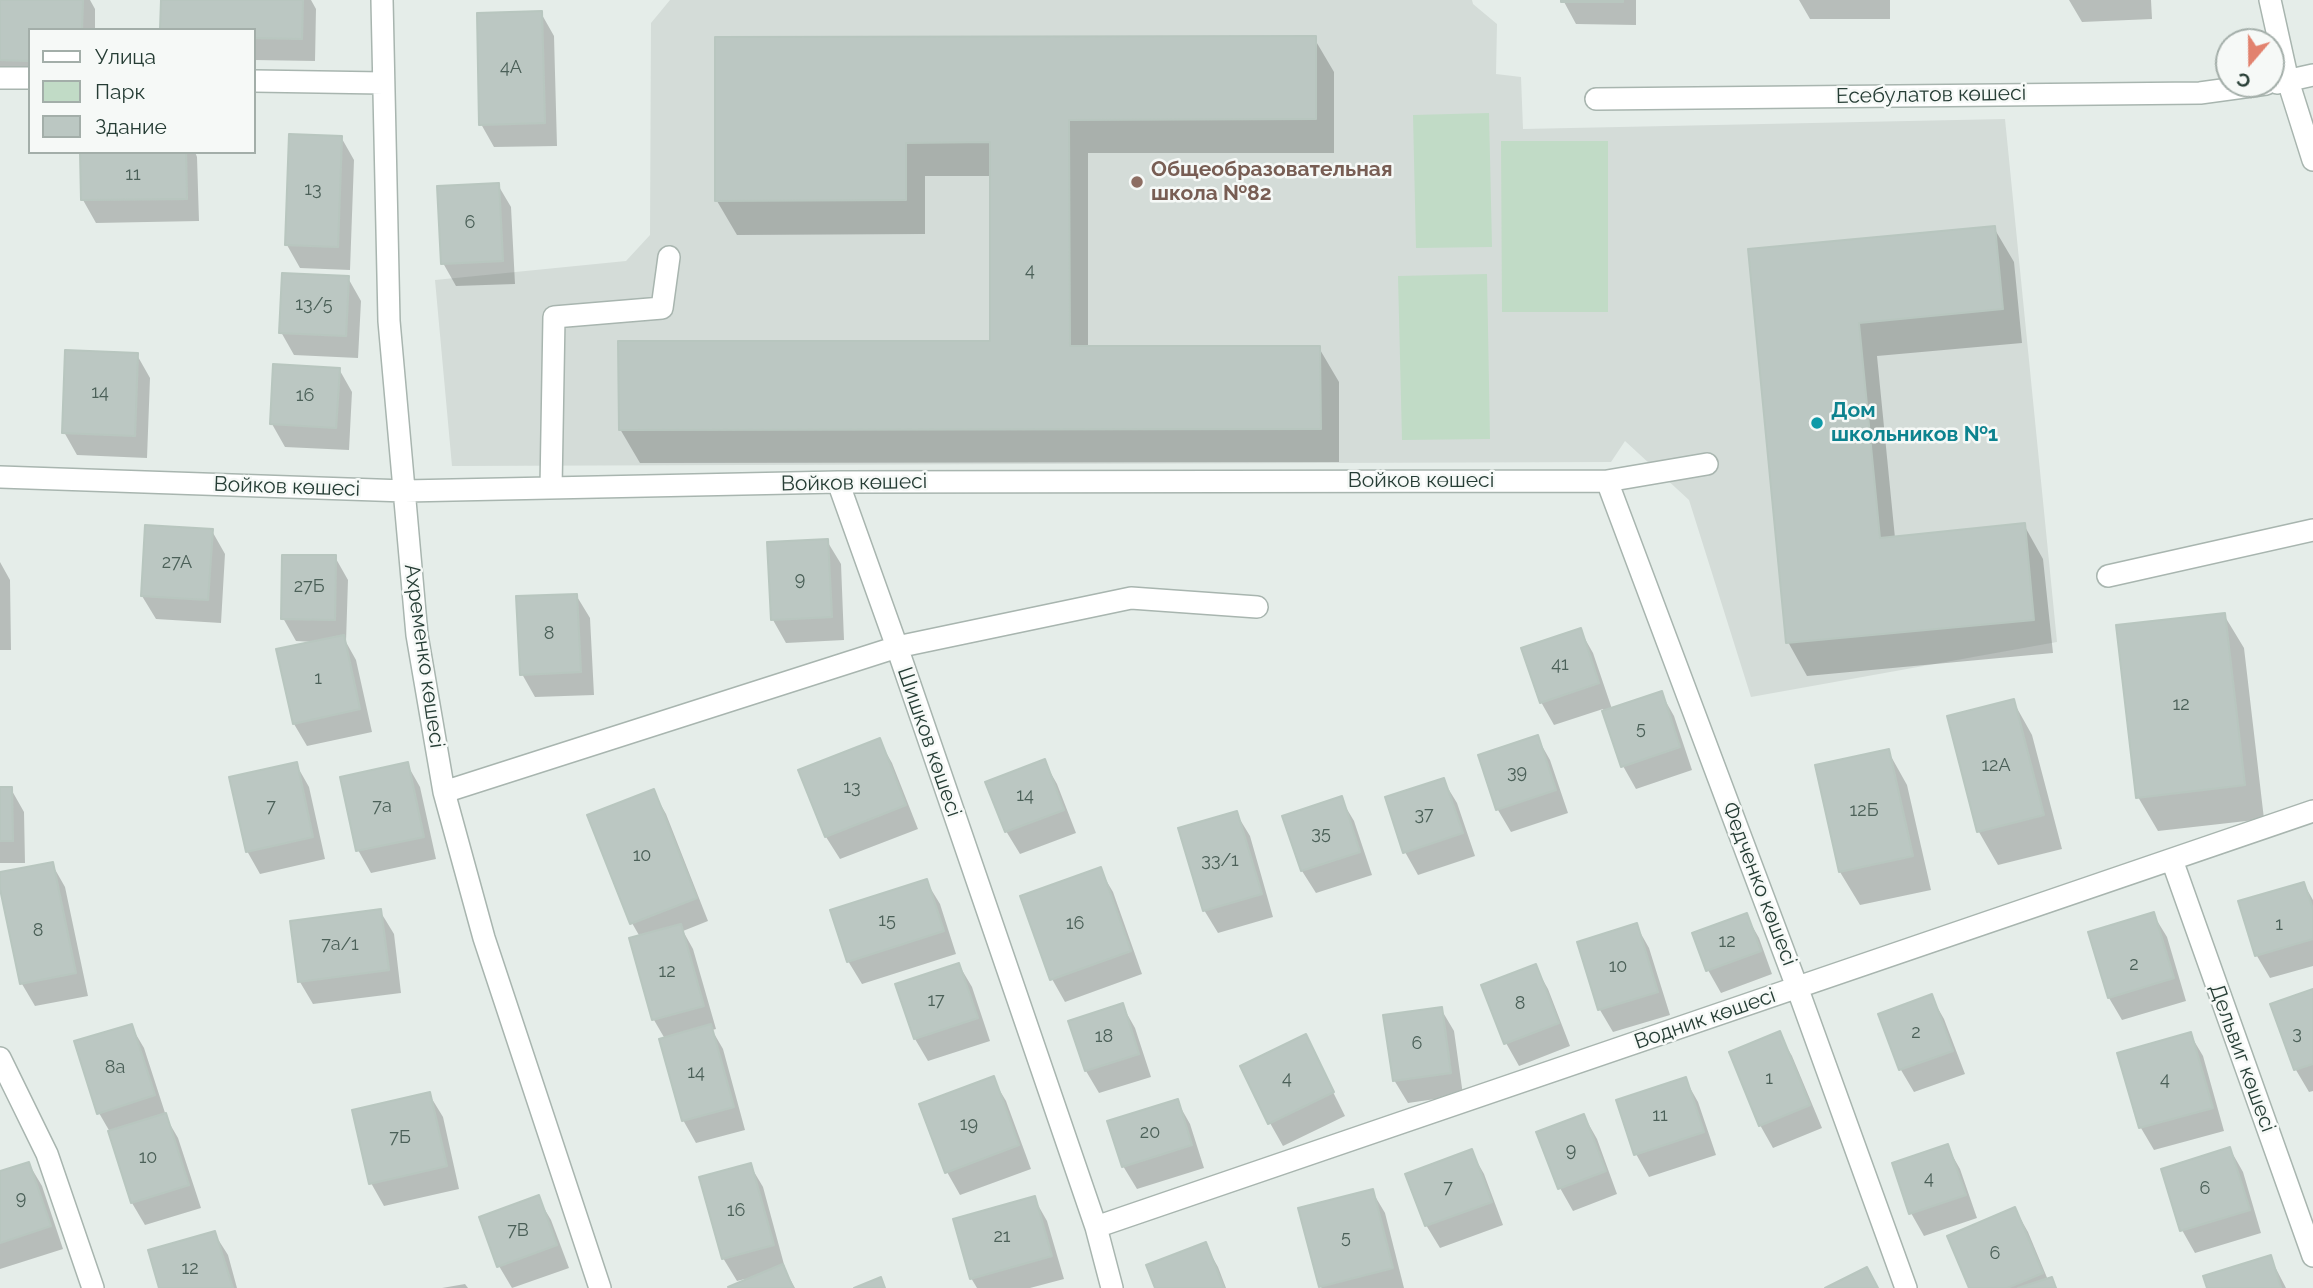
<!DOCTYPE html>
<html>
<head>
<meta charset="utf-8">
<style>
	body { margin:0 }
	#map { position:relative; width:2313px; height:1288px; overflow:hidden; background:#e5ede9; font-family:Raleway,sans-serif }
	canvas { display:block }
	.legend { position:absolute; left:28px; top:28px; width:228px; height:126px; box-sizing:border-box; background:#f6f9f7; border:2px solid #a3aea9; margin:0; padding:9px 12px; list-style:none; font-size:21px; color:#263d35 }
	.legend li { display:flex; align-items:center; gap:14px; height:35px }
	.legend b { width:35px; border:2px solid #a3aea9 }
	.north { position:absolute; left:2215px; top:28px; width:70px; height:70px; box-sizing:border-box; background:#f6f9f7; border:2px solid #a3aea9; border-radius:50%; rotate:200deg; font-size:19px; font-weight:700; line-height:28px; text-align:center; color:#263d35 }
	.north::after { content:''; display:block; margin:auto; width:24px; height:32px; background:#e2826e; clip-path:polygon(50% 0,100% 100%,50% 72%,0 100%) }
</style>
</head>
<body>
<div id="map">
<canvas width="2313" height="1288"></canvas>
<ul class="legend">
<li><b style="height:9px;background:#fff"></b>Улица</li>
<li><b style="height:19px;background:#c1dbc6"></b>Парк</li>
<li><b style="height:19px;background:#bbc7c2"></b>Здание</li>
</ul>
<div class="north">С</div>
</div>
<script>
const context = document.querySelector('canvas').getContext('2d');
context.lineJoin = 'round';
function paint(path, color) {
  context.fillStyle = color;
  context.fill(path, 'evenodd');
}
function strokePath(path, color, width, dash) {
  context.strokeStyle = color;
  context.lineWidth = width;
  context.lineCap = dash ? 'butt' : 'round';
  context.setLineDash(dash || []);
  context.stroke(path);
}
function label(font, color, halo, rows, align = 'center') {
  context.font = font + ' Raleway,sans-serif';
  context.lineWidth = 5;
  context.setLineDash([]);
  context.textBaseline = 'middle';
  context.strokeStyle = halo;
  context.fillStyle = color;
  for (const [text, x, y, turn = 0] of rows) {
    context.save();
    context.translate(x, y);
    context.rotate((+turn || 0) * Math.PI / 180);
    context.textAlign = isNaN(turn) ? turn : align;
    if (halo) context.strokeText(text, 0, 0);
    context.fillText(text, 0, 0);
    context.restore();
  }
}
const built = new Path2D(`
	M670 0H1472L1473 4 1497 24 1496 74 1521 77 1523 129 2005 119 2057 642 1751 697 1689 500 1625 441 1611 462 452 466 435 280 626 261 650 235 651 23Z`);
const green = new Path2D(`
	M1489 113 1492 247 1416 248 1413 115Z
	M1501 141H1608V312H1502Z
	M1487 274 1490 439 1402 440 1398 276Z`);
const shadow = new Path2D(`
	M0 0H90L95 9V30H30V83H0Z
	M163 0H311L316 9 315 61 254 60V30Z
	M1563 0H1636V25L1576 24Z
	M1799 0H1890V19H1810Z
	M2069 0H2151L2152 19 2082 22Z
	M541 13 554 36 557 146 494 147 481 124Z
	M717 38H1314L1334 72V153H1088V348H1319L1339 382V462L640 463 620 429 992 343 991 176H925V234L737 235 717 201Z
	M341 137 354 160 350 270 300 268 287 245Z
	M82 152H195L197 157 199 221 96 223 83 200Z
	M498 185 511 207 515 284 456 286 443 263Z
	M1994 228 2014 262 2022 343 1877 356 1895 538 2024 525 2043 559 2053 653 1807 676 1788 642 1750 251Z
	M348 278 361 301 358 358 294 355 281 332Z
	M137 355 150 378 147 458 77 455 64 432Z
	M339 369 352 392 349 450 285 447 272 424Z
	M212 531 225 554 221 623 156 619 142 596Z
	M827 541 841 564 844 640 786 643 773 620Z
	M335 557 348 580 346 642 356 660 372 732 307 746 294 724 314 642 296 641 283 618Z
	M0 562 10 580 11 650H0Z
	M576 595 590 618 594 695 535 697 522 674Z
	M2224 615 2244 648 2264 819 2158 831 2138 797Z
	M1580 630 1593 653 1612 709 1661 693 1674 716 1692 770 1636 789 1623 766 1603 709 1554 725 1541 702Z
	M2013 701 2032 735 2062 849 1998 865 1979 832 1949 718Z
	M1537 737 1550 760 1568 813 1511 832 1498 810 1480 756Z
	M879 740 892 763 918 829 840 859 826 837 801 771Z
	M1888 751 1907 785 1931 890 1860 905 1840 872 1817 767Z
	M1044 761 1057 784 1076 833 1020 854 1006 831Z
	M296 764 309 787 325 859 260 874 247 851Z
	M407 764 420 787 436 859 371 873 358 850Z
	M1443 780 1457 803 1475 856 1418 875 1405 852Z
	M0 789H11L24 812 25 863H0Z
	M653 791 666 814 708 921 683 931 693 949 716 1029 712 1030 723 1049 745 1130 696 1143 683 1120 665 1039 654 1020 631 939 640 937 632 923Z
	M1341 799 1354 821 1372 875 1316 893 1302 871 1284 817Z
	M1236 813 1250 836 1273 917 1218 933 1204 910Z
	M52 864 65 887 88 996 35 1006 22 984 0 874Z
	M1100 870 1113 892 1142 974 1065 1002 1052 979Z
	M926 881 940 904 956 954 862 984 848 961Z
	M2304 884 2313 900V966L2270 978 2257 956 2241 903Z
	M380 911 394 934 401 993 313 1004 300 982Z
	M2153 914 2167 937 2186 1001 2122 1020 2109 998Z
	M1746 915 1759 938 1772 974 1721 993 1708 970Z
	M1636 925 1649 948 1670 1015 1613 1032 1600 1010 1579 943Z
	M959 965 972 987 990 1041 928 1061 915 1039 897 985Z
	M1535 966 1548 989 1570 1046 1519 1066 1506 1043Z
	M2313 991V1091L2309 1092 2296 1070 2273 1005Z
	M1931 996 1944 1019 1965 1074 1914 1092 1901 1070 1880 1015Z
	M1122 1005 1135 1028 1151 1077 1099 1093 1086 1071 1071 1022Z
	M1441 1009 1454 1031 1463 1095 1408 1103 1394 1080Z
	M131 1026 144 1048 167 1119 178 1138 201 1208 145 1225 132 1203 110 1132 99 1113Z
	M1779 1034 1792 1056 1822 1128 1773 1148 1760 1125Z
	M2190 1034 2203 1056 2224 1131 2154 1150 2141 1128 2119 1054Z
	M1305 1036 1345 1116 1283 1146 1270 1123Z
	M993 1079 1006 1101 1031 1169 960 1195 947 1172Z
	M1685 1079 1698 1102 1716 1155 1649 1177 1636 1154 1618 1101Z
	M429 1094 443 1117 459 1189 384 1206 371 1183Z
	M1177 1101 1190 1124 1204 1168 1137 1189 1123 1166Z
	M1584 1116 1597 1139 1617 1194 1573 1211 1560 1188Z
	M1947 1146 1960 1169 1977 1218 1924 1236 1911 1213Z
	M2230 1149 2243 1172 2261 1233 2195 1253 2182 1230Z
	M1471 1151 1484 1174 1503 1225 1440 1248 1426 1225Z
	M29 1164 42 1186 63 1249 0 1269V1173Z
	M750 1165 763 1187 785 1268H784L795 1288H731L746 1281 745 1279 737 1281 723 1258Z
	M1372 1191 1385 1213 1404 1288H1321Z
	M538 1198 551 1220 569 1268 512 1288 499 1266Z
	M1034 1198 1047 1221 1064 1279 1030 1288H977L971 1278Z
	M2015 1209 2028 1232 2048 1280 2051 1279 2057 1288H1971Z
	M214 1233 228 1255 237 1288H161Z
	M1205 1244 1218 1267 1226 1288H1157Z
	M2270 1257 2286 1288H2209Z
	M465 1284 468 1288H442Z`);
const building = new Path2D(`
	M0 0H83L82 30H30V61L0 60Z
	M161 0H303L302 39 254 38V30H160Z
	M1561 0H1623V2H1561Z
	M542 11 545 123 479 125 477 13Z
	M1316 36V119L1069 120 1070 346H1320L1321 429 619 430 618 341H990V142L906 143V200L715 201V37Z
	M289 134 342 136 338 247 285 245Z
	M80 152H186L187 199 81 200Z
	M499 183 503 261 441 264 437 186Z
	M1995 226 2003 309 1859 323 1880 538 2025 523 2034 620 1786 643 1748 249Z
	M282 273 349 276 346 336 279 333Z
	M65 350 138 353 135 436 62 433Z
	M273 364 340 368 336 428 270 424Z
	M145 525 213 529 208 600 141 596Z
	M828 539 832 617 771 620 767 542Z
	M282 555H336L335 620 281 619Z
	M577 594 581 672 520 675 516 596Z
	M2225 613 2245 785 2136 798 2116 625Z
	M1581 628 1599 683 1540 703 1521 648Z
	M344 635 360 709 293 724 276 649Z
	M1662 691 1680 747 1621 767 1602 711Z
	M2014 699 2044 815 1977 832 1947 716Z
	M1538 735 1556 790 1496 810 1478 755Z
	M880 738 906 805 825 837 798 770Z
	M1889 749 1913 856 1839 872 1815 765Z
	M1045 759 1064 810 1005 832 985 782Z
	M297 762 313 837 246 852 229 777Z
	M408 762 424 837 356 851 340 777Z
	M1444 778 1463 833 1403 853 1385 797Z
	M0 787H12L13 841H0Z
	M654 789 697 898 630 924 587 815Z
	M1342 796 1360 852 1301 871 1282 816Z
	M1237 811 1262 894 1203 911 1178 828Z
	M53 862 76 973 20 984 0 889V872Z
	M1101 867 1131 951 1050 980 1020 896Z
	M927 879 944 931 847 962 830 910Z
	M2304 882 2313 910V939L2255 956 2238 901Z
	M381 909 389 970 298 982 290 921Z
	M2154 912 2174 978 2108 998 2088 932Z
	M1747 913 1761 951 1706 971 1692 933Z
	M1637 923 1658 992 1598 1010 1577 942Z
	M681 924 704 1006 652 1020 629 938Z
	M959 963 978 1018 914 1039 895 984Z
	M1536 964 1559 1023 1504 1044 1481 985Z
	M2313 989V1064L2294 1070 2270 1004Z
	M1932 994 1953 1051 1899 1070 1878 1014Z
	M1123 1003 1139 1054 1085 1071 1068 1021Z
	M1442 1007 1451 1073 1393 1081 1383 1015Z
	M132 1024 155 1095 97 1114 74 1041Z
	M711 1024 734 1107 682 1121 659 1039Z
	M1780 1031 1810 1105 1759 1126 1729 1052Z
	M2191 1032 2213 1108 2139 1128 2117 1053Z
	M1306 1034 1334 1092 1268 1124 1240 1066Z
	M994 1076 1019 1145 945 1173 919 1104Z
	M1686 1077 1704 1132 1634 1155 1616 1100Z
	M430 1092 447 1166 369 1184 352 1110Z
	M1178 1099 1192 1145 1122 1167 1107 1121Z
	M166 1113 189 1185 131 1203 108 1131Z
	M1584 1114 1606 1171 1558 1189 1536 1132Z
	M1948 1144 1966 1195 1909 1214 1892 1163Z
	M2230 1147 2250 1210 2180 1231 2161 1169Z
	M1472 1149 1492 1202 1425 1226 1405 1174Z
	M29 1162 51 1226 0 1243V1171Z
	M751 1163 774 1245 722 1259 699 1177Z
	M1373 1189 1393 1268 1319 1287 1298 1208Z
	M539 1195 557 1245 497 1267 479 1217Z
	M1035 1196 1052 1256 970 1279 953 1219Z
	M2015 1207 2043 1273 2007 1288H1969L1947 1236Z
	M215 1231 233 1288H159L148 1250Z
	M1206 1242 1224 1288H1155L1146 1265Z
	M2271 1255 2281 1288H2207L2203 1276Z
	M783 1264 793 1288H729L728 1287Z
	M1867 1267 1878 1288H1825Z
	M881 1277 885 1288H854Z
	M2052 1277 2056 1288H2018Z`);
const minor = new Path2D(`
	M382 0 389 321 417 635 444 792 484 938 600 1288
	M2270 0 2288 81 2313 160
	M0 78H30
	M254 81 383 83
	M2277 83 2313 75
	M1596 99 2200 93 2266 84
	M0 477 405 491 838 482 1607 481 1707 464
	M1607 481 1797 987 1906 1288
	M838 482 897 647 1131 598 1257 607
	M551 488 554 317 662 308 669 257
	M2108 576 2313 530
	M444 792 897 647 1096 1227 1112 1288
	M2172 860 2313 1256
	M0 1058 47 1154 93 1288
	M1096 1227 2313 811`);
const markers = [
	[1137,182,7,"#8d6e63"],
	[1817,423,7,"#0f9aa8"]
];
const numberNames = [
	["4А",511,68],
	["11",133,175],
	["13",313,190],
	["6",470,223],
	["4",1030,271],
	["13/5",314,305],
	["14",100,393],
	["16",305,396],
	["27А",177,563],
	["9",800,580],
	["27Б",309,587],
	["8",549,634],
	["41",1560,665],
	["1",318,679],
	["12",2181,705],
	["5",1641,729],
	["12А",1996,766],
	["39",1517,773],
	["13",852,788],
	["14",1025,796],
	["7",271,807],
	["7а",382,807],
	["12Б",1864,811],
	["37",1424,815],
	["35",1321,834],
	["10",642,856],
	["33/1",1220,861],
	["15",887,921],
	["16",1075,924],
	["1",2279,925],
	["8",38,931],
	["12",1727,942],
	["7а/1",340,945],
	["2",2134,965],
	["10",1618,967],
	["12",667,972],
	["17",936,1001],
	["8",1520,1004],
	["2",1916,1033],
	["3",2297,1034],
	["18",1104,1037],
	["6",1417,1044],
	["8а",115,1068],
	["14",696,1073],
	["4",1287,1079],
	["1",1769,1079],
	["4",2165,1080],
	["11",1660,1116],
	["19",969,1125],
	["20",1150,1133],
	["7Б",400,1138],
	["9",1571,1151],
	["10",148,1158],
	["4",1929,1179],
	["7",1448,1188],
	["6",2205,1189],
	["9",21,1199],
	["16",736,1211],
	["7В",518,1231],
	["21",1002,1237],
	["5",1346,1238],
	["6",1995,1254],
	["12",190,1269]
];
const streetNames = [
	["Есебулатов көшесі",1931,95,-1],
	["Войков көшесі",1421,481],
	["Войков көшесі",854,483,-1],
	["Войков көшесі",287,487,2],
	["Ахременко көшесі",424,656,82],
	["Шишков көшесі",929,742,71],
	["Федченко көшесі",1759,884,69],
	["Водник көшесі",1705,1019,-19],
	["Дельвиг көшесі",2242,1058,70]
];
const educationNames = [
	["Общеобразовательная",1151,170],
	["школа №82",1151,194]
];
const cultureNames = [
	["Дом",1831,411],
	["школьников №1",1831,435]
];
paint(built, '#d4dcd8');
paint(green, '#c1dbc6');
paint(shadow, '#0003');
paint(building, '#bbc7c2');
strokePath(building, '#b8c6bf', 2);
strokePath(minor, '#a8b5af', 24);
strokePath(minor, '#fff', 21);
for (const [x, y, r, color] of markers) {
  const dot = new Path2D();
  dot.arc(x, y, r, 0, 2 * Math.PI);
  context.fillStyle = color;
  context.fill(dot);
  strokePath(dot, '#f6f9f7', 2.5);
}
label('18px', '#4b6058', null, numberNames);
label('21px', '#263d35', '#f6f9f7', streetNames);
label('bold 21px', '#785e54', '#f6f9f7', educationNames, 'left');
label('bold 21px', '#0d838f', '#f6f9f7', cultureNames, 'left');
</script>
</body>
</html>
